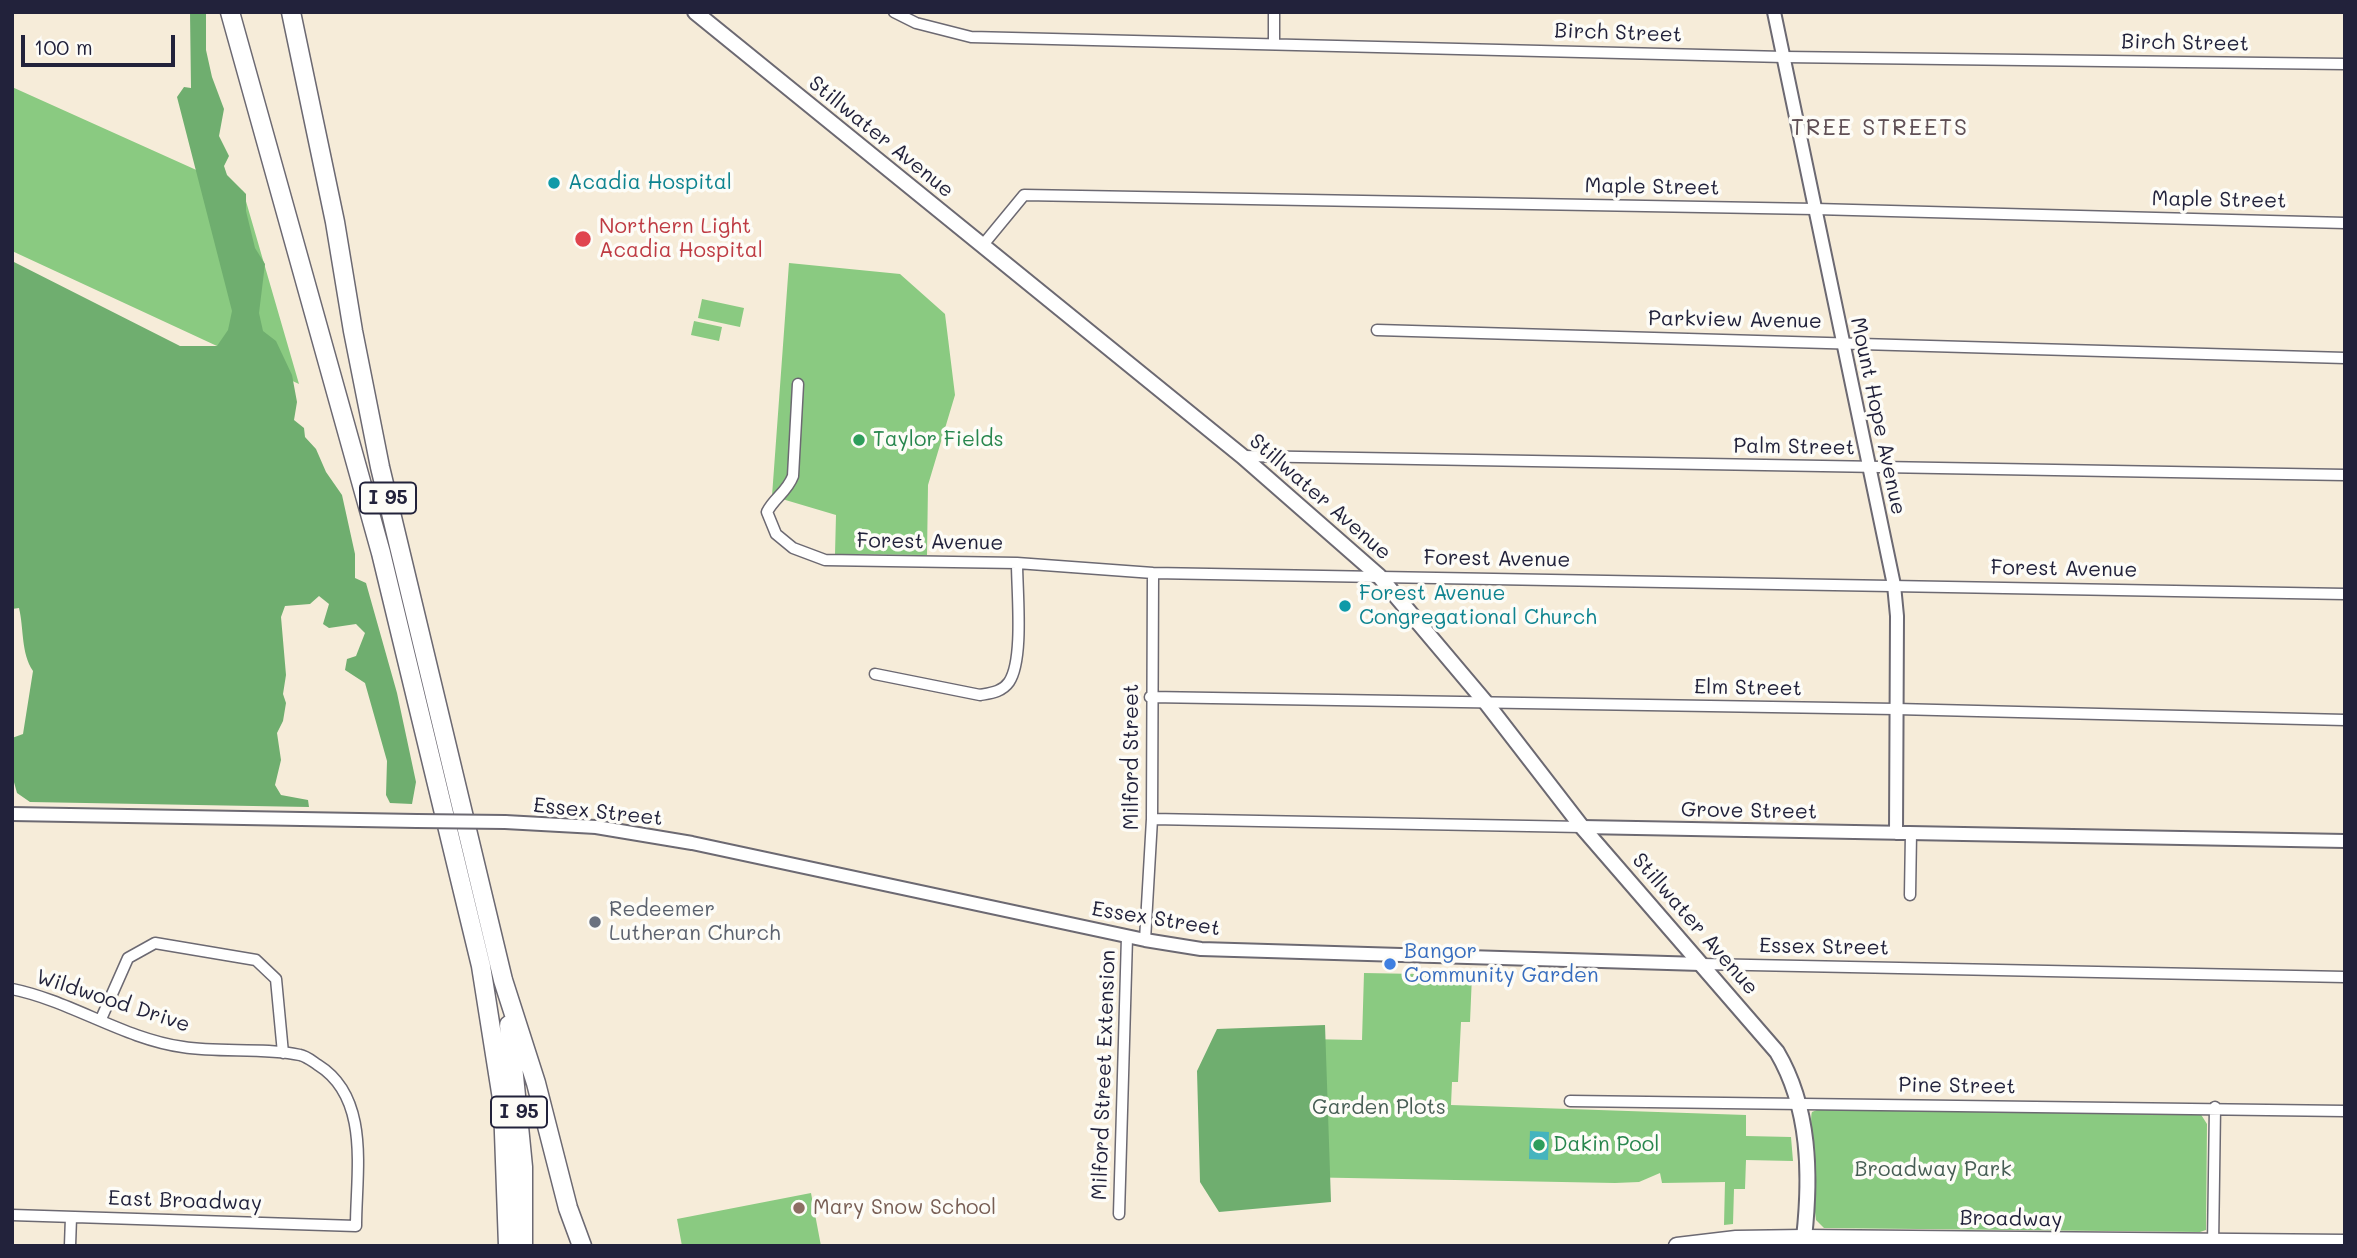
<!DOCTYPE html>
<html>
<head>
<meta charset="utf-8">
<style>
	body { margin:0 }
	#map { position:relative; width:2357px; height:1258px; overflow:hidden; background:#f6ecd9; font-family:Mali,sans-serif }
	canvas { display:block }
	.frame { position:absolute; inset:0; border:14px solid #22223b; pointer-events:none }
	.scale { position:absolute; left:21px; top:35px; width:154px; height:32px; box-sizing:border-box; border:4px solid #22223b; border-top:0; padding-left:9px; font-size:21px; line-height:24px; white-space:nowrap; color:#22223b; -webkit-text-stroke:5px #fdfcf7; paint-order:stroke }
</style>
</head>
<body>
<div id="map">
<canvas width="2357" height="1258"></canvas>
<div class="frame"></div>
<div class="scale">100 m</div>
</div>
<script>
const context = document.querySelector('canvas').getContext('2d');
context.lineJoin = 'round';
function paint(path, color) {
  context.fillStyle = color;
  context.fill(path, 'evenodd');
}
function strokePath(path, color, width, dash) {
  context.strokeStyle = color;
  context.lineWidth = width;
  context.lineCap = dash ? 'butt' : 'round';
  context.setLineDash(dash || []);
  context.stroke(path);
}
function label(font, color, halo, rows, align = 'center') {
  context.font = font + ' Mali,sans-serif';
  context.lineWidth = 7;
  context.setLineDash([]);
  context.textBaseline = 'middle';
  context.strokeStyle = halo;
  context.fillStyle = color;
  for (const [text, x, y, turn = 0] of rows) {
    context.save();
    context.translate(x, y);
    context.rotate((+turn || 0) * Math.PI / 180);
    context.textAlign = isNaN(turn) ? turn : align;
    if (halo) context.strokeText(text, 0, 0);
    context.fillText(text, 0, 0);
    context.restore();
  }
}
const green = new Path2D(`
	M12 87 243 191 299 384 12 251Z
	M789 263 900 274 945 314 955 395 928 485 927 555 835 554 836 515 772 496Z
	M702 299 744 308 740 327 698 318Z
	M694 321 722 327 719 341 691 335Z
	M1364 973 1472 975 1470 1022H1461L1458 1082H1452L1451 1105 1746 1115V1136L1791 1137 1793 1161 1746 1160 1745 1189H1734L1733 1224 1724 1225 1725 1182 1662 1183 1660 1173 1639 1182 1615 1183 1242 1176 1246 1038 1362 1040Z
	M1819 1109 2200 1113 2207 1124 2206 1230 2200 1232 1824 1228 1816 1220 1815 1212C1815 1197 1809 1117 1812 1112Z
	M811 1193 821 1246H682L677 1219Z`);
const forest = new Path2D(`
	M190 12H206V50L212 77 224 109 219 136 229 156 224 166 227 175 246 194V211L255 248 265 264 259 313 263 331 276 341 292 375 297 402 294 420 304 428 305 437 316 449 326 472 342 495 355 554V578L366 583 397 693 416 782 412 804 390 803 386 795 387 761 365 683 345 670 347 659 356 656 365 633 356 624 329 628 323 624 329 604 319 596 310 604 285 606 281 617 286 675 283 694 286 703 283 721 277 733 281 760 275 785 281 795 308 800 309 807 30 802 17 793 12 775V738L23 734 33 671C21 653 24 629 19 608L12 609V261L180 346H217L228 330 232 311 177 97 184 87 191 88Z
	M1325 1025 1331 1202 1219 1212 1200 1182 1197 1071 1217 1029Z`);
const water = new Path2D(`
	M1530 1131 1549 1132 1548 1160 1529 1159Z`);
const minor = new Path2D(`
	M894 12 916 23 971 37 1784 57 2345 64
	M1274 42V12
	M982 246 1024 195 1815 209 2345 223
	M1377 330 2345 358
	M798 384 793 476C787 492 774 498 767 512L776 534 793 548 825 560 1017 563 1153 573 2345 594
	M1242 456 2345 475
	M875 674 980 695C991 693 1002 692 1009 682 1024 660 1017 592 1017 563
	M1150 697 1896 709 2345 720
	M1152 819 1582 827
	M1910 895 1911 833
	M1145 940 1152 819 1153 573
	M1701 964 2345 977
	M12 989C71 1001 124 1039 183 1047 221 1053 262 1047 300 1055 306 1056 312 1061 318 1065 371 1098 356 1173 356 1226L12 1215
	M101 1019 128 958 155 943 256 960 276 979 283 1053
	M1570 1101 2345 1111
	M1119 1214 1127 937
	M2213 1245 2215 1107
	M70 1246 71 1217`);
const tertiary = new Path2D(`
	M1774 12 1894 585 1897 616 1896 833
	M12 814 417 821
	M505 822 596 827 692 843 1145 940 1201 949 1701 964
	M1582 827 2345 841`);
const secondary = new Path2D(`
	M695 12 1242 456 1379 576 1487 704 1582 827 1777 1052C1810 1108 1811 1175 1804 1238`);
const primary = new Path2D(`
	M1677 1246 1736 1239 1804 1238 2345 1243`);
const motorway = new Path2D(`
	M230 12 381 553 481 966 503 1105 508 1246
	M291 12 335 222 353 331 380 467 503 980 536 1083 568 1208 582 1246
	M509 1025 523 1167V1246`);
const tertiaryBridge = new Path2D(`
	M417 821 505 822`);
const markers = [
	[554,183,7,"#0f9aa8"],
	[583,239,9,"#e0444e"],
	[859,440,7,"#2e9e5b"],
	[1345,606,7,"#0f9aa8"],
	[595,922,7,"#6b7280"],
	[1390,964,7,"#3f7fe0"],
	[1539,1145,7,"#2e9e5b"],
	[799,1208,7,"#8d6e63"]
];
const shields = [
	[388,498,56],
	[519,1112,56]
];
const shieldNames = [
	["I 95",388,498],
	["I 95",519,1112]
];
const streetNames = [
	["Birch Street",1618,33,2],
	["Birch Street",2185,43,1],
	["Stillwater Avenue",881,137,39],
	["Maple Street",1652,187,1],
	["Maple Street",2219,200,1],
	["Parkview Avenue",1735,320,1],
	["Mount Hope Avenue",1878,416,78],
	["Palm Street",1794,447,1],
	["Stillwater Avenue",1320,497,41],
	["Forest Avenue",930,542,1],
	["Forest Avenue",1497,559,1],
	["Forest Avenue",2064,569,1],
	["Elm Street",1748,688,1],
	["Milford Street",1132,757,-90],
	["Grove Street",1749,811,1],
	["Essex Street",598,812,6],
	["Essex Street",1156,919,9],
	["Stillwater Avenue",1695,924,49],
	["Essex Street",1824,947,1],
	["Wildwood Drive",113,1001,18],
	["Milford Street Extension",1104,1075,-88],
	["Pine Street",1957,1086,1],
	["East Broadway",185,1201,2],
	["Broadway",2011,1219,1]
];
const cultureNames = [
	["Acadia Hospital",568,183],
	["Forest Avenue",1359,594],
	["Congregational Church",1359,618]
];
const healthNames = [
	["Northern Light",599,227],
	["Acadia Hospital",599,251]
];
const leisureNames = [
	["Taylor Fields",873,440],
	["Dakin Pool",1553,1145]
];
const worshipNames = [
	["Redeemer",609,910],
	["Lutheran Church",609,934]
];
const shopNames = [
	["Bangor",1404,952],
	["Community Garden",1404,976]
];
const parkNames = [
	["Garden Plots",1379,1108],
	["Broadway Park",1933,1170]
];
const educationNames = [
	["Mary Snow School",813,1208]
];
const neighbourhoodNames = [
	["TREE STREETS",1880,128]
];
paint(green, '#8aca81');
paint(forest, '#6fae6f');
paint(water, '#45b4be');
strokePath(minor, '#6c6972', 13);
strokePath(tertiary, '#6c6972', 16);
strokePath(secondary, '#6c6972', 18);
strokePath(primary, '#6c6972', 19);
strokePath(motorway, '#6c6972', 21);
strokePath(minor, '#fff', 10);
strokePath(tertiary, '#fff', 12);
strokePath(secondary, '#fff', 14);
strokePath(primary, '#fff', 16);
strokePath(motorway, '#fff', 18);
strokePath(tertiaryBridge, '#6c6972', 16, []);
strokePath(tertiaryBridge, '#fff', 12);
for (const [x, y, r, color] of markers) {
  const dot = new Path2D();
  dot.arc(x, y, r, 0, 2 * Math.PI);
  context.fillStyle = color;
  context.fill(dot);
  strokePath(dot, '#fdfcf7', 2.5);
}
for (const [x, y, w] of shields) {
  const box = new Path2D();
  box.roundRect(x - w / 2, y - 15.5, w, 31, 5);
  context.fillStyle = '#fdfcf7';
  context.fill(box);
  strokePath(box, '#22223b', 2);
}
label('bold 19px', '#22223b', null, shieldNames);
label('21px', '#22223b', '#fdfcf7', streetNames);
label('21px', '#0d838f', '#fdfcf7', cultureNames, 'left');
label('21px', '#be3a42', '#fdfcf7', healthNames, 'left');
label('21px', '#27864d', '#fdfcf7', leisureNames, 'left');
label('21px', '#5b616d', '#fdfcf7', worshipNames, 'left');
label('21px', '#366cbe', '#fdfcf7', shopNames, 'left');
label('21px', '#465d54', '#fdfcf7', parkNames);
label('21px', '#785e54', '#fdfcf7', educationNames, 'left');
context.letterSpacing = '2px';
label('23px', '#5f4f55', '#fdfcf7', neighbourhoodNames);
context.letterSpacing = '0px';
</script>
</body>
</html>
